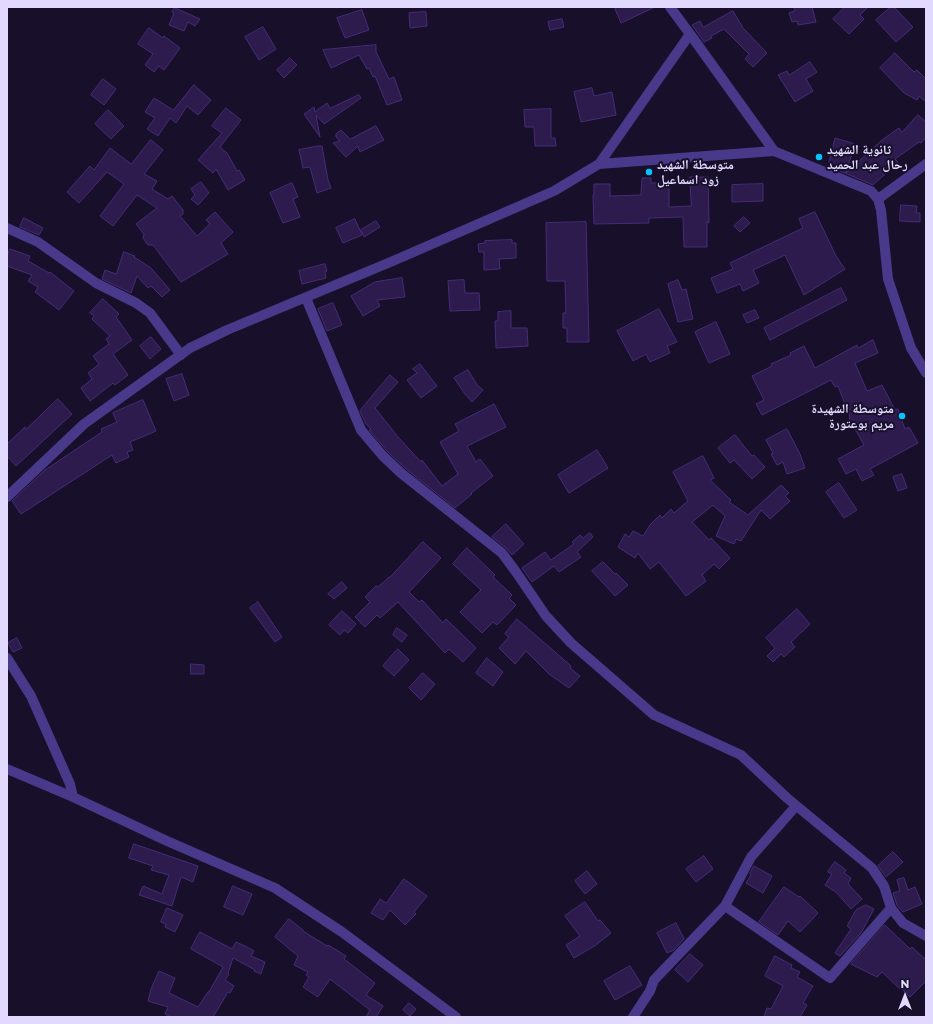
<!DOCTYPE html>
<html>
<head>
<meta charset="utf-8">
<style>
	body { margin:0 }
	#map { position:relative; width:933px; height:1024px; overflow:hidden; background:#18102a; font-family:Montserrat,sans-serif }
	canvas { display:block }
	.frame { position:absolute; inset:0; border:8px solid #e2d9ff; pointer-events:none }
	.north { position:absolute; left:885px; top:976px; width:40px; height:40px; -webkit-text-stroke:3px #18102a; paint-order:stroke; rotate:0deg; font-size:11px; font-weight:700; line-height:16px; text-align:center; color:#e2d9ff }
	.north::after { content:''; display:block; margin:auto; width:14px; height:18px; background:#e2d9ff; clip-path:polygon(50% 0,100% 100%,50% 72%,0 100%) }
</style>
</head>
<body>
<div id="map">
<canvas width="933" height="1024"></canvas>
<div class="frame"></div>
<div class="north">N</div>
</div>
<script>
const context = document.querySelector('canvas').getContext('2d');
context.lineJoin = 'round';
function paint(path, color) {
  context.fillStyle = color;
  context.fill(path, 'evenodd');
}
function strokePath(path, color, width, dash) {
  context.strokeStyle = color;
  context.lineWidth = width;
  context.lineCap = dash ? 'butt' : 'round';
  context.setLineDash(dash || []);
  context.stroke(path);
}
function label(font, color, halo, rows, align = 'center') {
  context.font = font + ' Montserrat,"Noto Naskh Arabic",sans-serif';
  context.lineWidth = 4;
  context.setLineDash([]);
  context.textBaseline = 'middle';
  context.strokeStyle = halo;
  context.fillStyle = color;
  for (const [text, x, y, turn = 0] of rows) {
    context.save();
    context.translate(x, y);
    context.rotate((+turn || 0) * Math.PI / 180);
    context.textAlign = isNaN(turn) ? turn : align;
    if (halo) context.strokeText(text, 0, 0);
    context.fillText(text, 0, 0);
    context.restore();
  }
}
const building = new Path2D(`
	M619 7H655L621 23 615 9Z
	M794 7H812L816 22 798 25 797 21 792 22 789 13 795 11Z
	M845 7H868L860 15 864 19 849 34 833 19Z
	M891 7H894L913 27 896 42 876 20Z
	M175 8 200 19 195 26 188 22 184 31 169 25 174 13 172 12Z
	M362 10 369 30 345 38 337 18Z
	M733 11 743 28 767 53 753 67 745 59 749 54 724 29 711 36 712 38 704 42 692 25 700 21 703 27Z
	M426 12 427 26 410 28 409 13Z
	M562 19 564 27 550 30 548 22Z
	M263 27 276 49 259 60 245 37Z
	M149 28 163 38 164 36 180 48 164 70 159 66 154 72 145 65 153 54 138 44Z
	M376 45V52L389 79 394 77 402 100 387 105 375 76 373 77 369 68 367 69 359 55 331 68 323 50Z
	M895 53 914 72 917 70 926 79V102L919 96 917 100 904 93 880 68Z
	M290 58 297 65 284 78 277 70Z
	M810 62 817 72 806 79 813 91 795 102 778 75 787 71 789 75Z
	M103 79 116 89 104 105 91 95Z
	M194 85 211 100 198 115 187 106 176 123 170 118 158 136 147 129 155 118 145 112 154 98 173 110Z
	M592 88 594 96 612 92 616 115 581 122 574 92Z
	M359 95 361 98 324 124 316 115 320 137 304 114 314 107 315 112 327 103 330 108Z
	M226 108 241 120 220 147 227 153 237 171 239 170 245 180 228 190 216 169 213 173 198 160 222 133 212 126Z
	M551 109V138H555L556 146H535L534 127H525L524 110Z
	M108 110 124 126 111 139 95 124Z
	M918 115 926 122V137L921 143 919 142 895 159 898 162 873 185 828 166 835 138 855 144 846 173 882 140 899 128 902 132Z
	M376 126 384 140 360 152 358 146 346 157 333 143 340 141 336 137V134L341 130 350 139Z
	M151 140 163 150 144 174 157 181 152 189 168 199 172 196 183 210V214L180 216 197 236 210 224 206 220 215 212 233 232 221 243 228 254 181 282 153 245H148L143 238 144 234 136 224 157 208 137 195 113 226 100 216 124 184 107 172 79 203 67 192 90 166 94 170 110 148 131 164Z
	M318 146H322L328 180 331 188 317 193 310 167 303 168 299 150Z
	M690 177H708L709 223 707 221V247H684L683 217 649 218V223L594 224 593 195H594V184H610V196L641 195 642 178H651V183H669V207L691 206Z
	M201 182 209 193 198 205 191 199 195 195 191 189Z
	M292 183 298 197 293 199 300 217 283 223 270 193Z
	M763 184V201L732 202V185Z
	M901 205 917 206 916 213H920V222L900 221Z
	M815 212 836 256 845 269 804 295 785 255 753 270 759 283 743 291 740 284 717 293 711 278 733 269 730 263 803 228 799 219Z
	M744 217 750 223 740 232 734 226Z
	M24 218 43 228 39 235 20 227Z
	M355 219 362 235 343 243 336 228Z
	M376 221 380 227 364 237 361 230Z
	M586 222 589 342H567V328H563V313H566L565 281H547L546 223Z
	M512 240V243H516V258L499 259 500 269 484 270V252H479L478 244 485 243V241Z
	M10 249 30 256 28 261 49 273 50 272 74 291 59 310 35 292 38 287 28 281 32 275 7 266V257Z
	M124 252 135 256 134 257 151 268 170 290 162 297 151 286 148 288 137 276 131 293 102 279 105 270 116 274Z
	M325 264 327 271 325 272 326 278 302 284 299 271Z
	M402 278 405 297 377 300 380 306 363 316 351 296 375 282Z
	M464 280 465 293H479L480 310 450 311 448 281Z
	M678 280 682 290 686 289 693 319 678 322 668 284Z
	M841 288 847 300 770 340 764 328Z
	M103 299 119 314 116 317 132 340 113 354 128 375 115 385 113 383 90 401 81 388 92 379 88 373 99 364 93 356 109 344 106 339 110 336 92 319 94 316 90 313Z
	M333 303 342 325 327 331 318 309Z
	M659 309 677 342 667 346 670 353 650 362 646 354 633 361 617 331Z
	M755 310 759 318 747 323 743 315Z
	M511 311V328H527L528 346 496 348 495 321H498V312Z
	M716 322 730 354 709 363 695 332Z
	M151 337 161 349 150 359 140 346Z
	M873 340 878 353 855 363 867 391 882 385 895 410 898 409 905 429 909 427 918 443 870 469 874 475 862 481 856 469 846 474 838 459 864 445 849 418 850 417 838 386 835 387 831 380 762 415 756 404 764 400 752 376 772 366 771 364 791 355 790 353 804 346 815 368 857 345 858 348Z
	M420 364 437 386 421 398 407 380 417 373 413 369Z
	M468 370 477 385 483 390 472 402 465 394 454 378Z
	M182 374 189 395 174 401 166 379Z
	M390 375 398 382 375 408 398 437 421 462 422 460 442 486 458 474 440 442 459 431 455 424 494 404 506 427 467 446 476 462 480 459 493 476 471 493 472 494 455 508 405 468 388 452 369 430 371 429 366 424 360 411Z
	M58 399 72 414 16 466 7 456V444L25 427 26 429Z
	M143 400 156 431 130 442 133 450 127 452 129 457 116 463 112 455 21 514 12 501 45 470 102 432 101 429 117 422 113 413Z
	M787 429 800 454 805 468 787 474 783 462 777 465 771 454 773 453 766 440Z
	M735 435 752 456 754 455 765 467 752 479 734 460 730 463 718 448Z
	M597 450 608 468 569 493 558 475Z
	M703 456 714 478 710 480 731 500 729 502 748 515 781 485 789 493 785 496 790 501 770 519 761 510 741 541 736 539 734 544 716 536 725 516 713 505 692 522 709 540 711 538 730 558 719 569 714 564 702 575 706 581 686 596 659 562 650 569 638 553 635 558 618 547 625 534 629 537 633 531 643 536 650 525 660 515 662 518 671 509 674 513 688 501 673 472Z
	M902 474 907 488 898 491 893 477Z
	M839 483 857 510 844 518 826 492Z
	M506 524 524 544 512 555 506 548 492 537Z
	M590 533 593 537 577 552 581 557 559 572 554 566 532 582 522 568 545 552 551 560 574 544 572 542 580 535 583 538Z
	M423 542 441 558 409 592 419 602 422 600 443 623 446 619 476 648 463 662 449 649 445 653 398 602 380 618 377 615 365 627 355 617 370 602 365 597 376 586 378 587 389 577H390Z
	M467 548 495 575 493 577 512 595 509 598 516 605 497 625 493 622 482 633 460 612 481 590 453 564Z
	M603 562 615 574 616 573 628 585 615 596 592 571Z
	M342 582 347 588 334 599 328 594Z
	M258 602 282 637 275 642 250 608Z
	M797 609 810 624 791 642 795 647 784 657 781 654 773 662 767 656 775 648 766 638Z
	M342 611 356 624 348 633 344 630 340 635 329 625Z
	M517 619 571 666 570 668 580 676 569 688 549 674 526 651 515 664 499 648 509 637 505 634Z
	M397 628 407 635 402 642 393 635Z
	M17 638 22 648 13 652 8 643Z
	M398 649 409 660 394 676 383 666Z
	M487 658 503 672 493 686 476 673Z
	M191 664 204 665V674H191Z
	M423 673 435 684 421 700 409 688Z
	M134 844 198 866 193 882 181 877 172 906 139 895 143 886 162 894 169 875 151 870 153 866 129 858Z
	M893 852 903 862 886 877 878 866Z
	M704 856 713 869 696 882 686 869Z
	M835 862 846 870 844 873 851 878 848 884 862 899 851 909 837 893 825 885 832 874 828 872Z
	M754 866 772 876 763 893 746 883 751 875 750 874Z
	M587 871 597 884 585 894 575 881Z
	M904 878 908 890 915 887 922 904 903 912 897 905 893 893 900 891 897 880Z
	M404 879 427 896 414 912 416 914 405 925 390 910 383 920 371 913 380 899 386 903Z
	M233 886 252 894 243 915 224 907Z
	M784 887 799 897 800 896 818 913 800 932 788 921 778 935 759 922Z
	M585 902 598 921 600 920 611 933 596 945 574 958 566 945 580 936 565 916Z
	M866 905 874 909 861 933 840 956 835 953 851 929 847 926 856 910Z
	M167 908 183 915 175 932 165 927 166 924 161 922Z
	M289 919 303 930V931L327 946 328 945 346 956 344 959 375 983 366 995 383 1006 376 1017H366L370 1010 330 979 318 997 303 987 309 977 306 975 308 972 294 965 298 956 275 937Z
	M676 923 684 939 674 950 667 953 657 933Z
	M885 925 910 949 912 947 926 960V981L910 997 901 988 900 989 882 972 877 977 851 964Z
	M200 932 232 949 236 942 247 947 254 951 251 956 265 962 261 974 254 971 255 970 233 958 228 973 229 974 225 980 234 986 230 993 228 992 213 1017H171L165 1014 168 1007 148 1001 151 989 159 971 175 978 169 993 198 1007 208 992H209L223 967 191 949Z
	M690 954 703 965 688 982 675 970Z
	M775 956 792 965 791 968 800 972 797 977 813 986 803 1003 807 1005 800 1017H764L767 1008 771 1009 783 986 765 976Z
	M630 966 642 985 615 1000 604 981Z
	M409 1003 416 1009 410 1016 403 1010Z`);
const minor = new Path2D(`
	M690 34 774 151 871 191 878 199 881 210 888 279 911 348 926 373
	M599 164 774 151
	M878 199 926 164
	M7 228 38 242 96 283 136 303 150 313 181 355
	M306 298 361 430 383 456 401 473 502 553 516 572 546 616 571 643 654 715 741 755 787 798 872 868 884 886 891 908 903 923 926 936
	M7 497 84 424 190 348 227 330 393 261 554 191 599 164 690 34 670 7
	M7 658 31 696 70 784 73 797
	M7 769 73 797 167 841 275 888 342 932 456 1017
	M725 906 830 978 891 908
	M633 1017 650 991 654 980 725 906 751 857 796 806`);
const markers = [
	[819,157,4,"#05c4ff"],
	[649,172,4,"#05c4ff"],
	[902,416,4,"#05c4ff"]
];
const poiNames = [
	["ثانوية الشهيد",827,150],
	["رحال عبد الحميد",827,165],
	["متوسطة الشهيد",657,165],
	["زود اسماعيل",657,180],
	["متوسطة الشهيدة",894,409,"right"],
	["مريم بوعتورة",894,424,"right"]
];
paint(building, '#2c1b4c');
strokePath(building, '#462c78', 1);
strokePath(minor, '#48398a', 10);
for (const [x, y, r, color] of markers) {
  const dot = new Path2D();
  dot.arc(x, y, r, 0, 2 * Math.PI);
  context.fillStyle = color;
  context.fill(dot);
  strokePath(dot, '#18102a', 1.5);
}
label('bold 13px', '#e2d9ff', '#18102a', poiNames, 'left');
</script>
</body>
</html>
